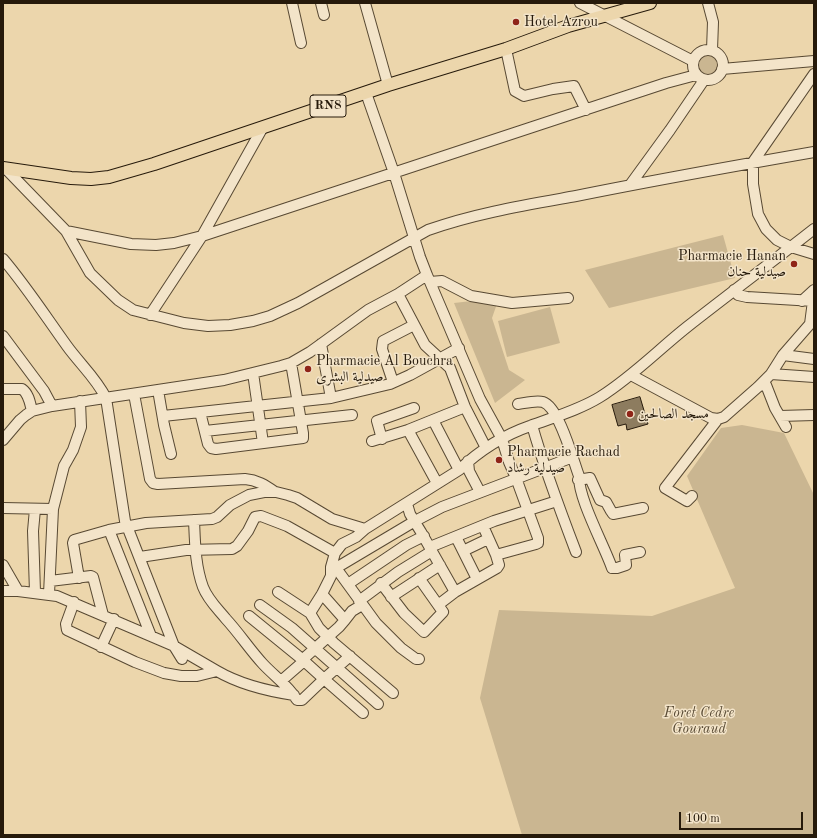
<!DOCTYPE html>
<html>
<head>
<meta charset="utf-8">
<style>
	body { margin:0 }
	#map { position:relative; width:817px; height:838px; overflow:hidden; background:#ecd6ac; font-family:"Old Standard TT",serif }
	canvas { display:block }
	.frame { position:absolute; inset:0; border:4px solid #261a0b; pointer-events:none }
	.scale { position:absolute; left:679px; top:812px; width:124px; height:18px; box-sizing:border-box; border:2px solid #261a0b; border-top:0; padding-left:5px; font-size:12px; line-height:14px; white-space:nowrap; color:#261a0b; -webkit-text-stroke:3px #f3e4c9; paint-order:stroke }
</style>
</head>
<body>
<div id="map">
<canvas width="817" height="838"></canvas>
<div class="frame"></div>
<div class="scale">100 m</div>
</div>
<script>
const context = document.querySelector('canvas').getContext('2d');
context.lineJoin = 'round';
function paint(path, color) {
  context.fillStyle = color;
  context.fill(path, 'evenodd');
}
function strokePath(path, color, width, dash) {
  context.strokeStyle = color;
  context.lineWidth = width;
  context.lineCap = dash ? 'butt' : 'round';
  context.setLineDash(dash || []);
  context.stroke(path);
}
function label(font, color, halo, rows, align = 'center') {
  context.font = font + ' "Old Standard TT",Amiri,serif';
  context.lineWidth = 3;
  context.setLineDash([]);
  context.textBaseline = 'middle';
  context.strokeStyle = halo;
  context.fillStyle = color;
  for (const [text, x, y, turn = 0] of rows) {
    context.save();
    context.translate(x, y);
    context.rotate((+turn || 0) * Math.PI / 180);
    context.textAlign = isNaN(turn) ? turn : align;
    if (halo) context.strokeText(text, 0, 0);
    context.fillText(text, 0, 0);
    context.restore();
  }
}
const green = new Path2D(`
	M699 65a9 9 0 1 1 18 0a9 9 0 1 1-18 0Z
	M723 235 735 278 609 308 585 270Z
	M499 298 492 318 509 370 525 380 495 403 454 303Z
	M550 307 560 343 507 357 498 321Z
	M742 425 784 433 814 495V835H522L480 698 499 610 652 616 735 588 687 476 721 428Z`);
const building = new Path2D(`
	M640 397 648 424 627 430 626 424 618 426 612 405Z`);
const minor = new Path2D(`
	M292 3 301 43
	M321 3 324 15
	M365 3 388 85
	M580 3 693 61
	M708 3 713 22 712 50
	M506 49 515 91 524 96 553 89 574 86 586 110
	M693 65a15 15 0 1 1 30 0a15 15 0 1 1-30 0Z
	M722 69 814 61
	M814 74 753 162V184L758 214 766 229 777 240 791 247 814 254
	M6 169 66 231 131 244 156 245 174 243 202 236 666 83 696 75
	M630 185 670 130 704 80
	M66 231 90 273 118 300 133 310 184 323 208 326 230 325 253 321 270 316 298 303 428 230C476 213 526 205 576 196 655 180 734 166 814 152
	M3 259C26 286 46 317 67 346 80 364 96 378 106 398L125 521 174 646 182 659
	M427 275 480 399 502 439 509 462 516 478 538 538V543L536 544 496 555 499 565 497 568 455 592
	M430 282 442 281 471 296 512 303 568 298
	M734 290 738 295 747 297 814 301
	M398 294 425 345 450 368 465 407 486 448
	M802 301 814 290
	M150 315 202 236 263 127
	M3 336 44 391 52 406
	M783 355 814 359
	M253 373 263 443
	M771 374 814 377
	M631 375 711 418 718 419 724 417 758 387 771 374 783 355 810 324 813 301
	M393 382 382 349 383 341 414 325
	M758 387 763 384 766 385 775 408 786 427
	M3 389H22C29 394 30 403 32 411
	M158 390 164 425 171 454
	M134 394 150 479 153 483 158 484 245 479C257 480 265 485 275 492
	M331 398 390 384 410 375 459 348
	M518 404C525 403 536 400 543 402 559 407 573 460 579 476 578 498 604 545 612 568H617L626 565 625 555 640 552
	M200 412 208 444 211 448 216 449 303 438V433L291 363
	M163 416 331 398 321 344
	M780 416 814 415
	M433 420 459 470
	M532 425C544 468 560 510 576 552
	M408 430 437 483
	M205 431 352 415
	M382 439 377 421 414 408
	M3 440 20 420 26 415 32 411 52 406 224 380 281 366 291 363 310 352 368 310 398 294 427 275 420 257 394 173 366 93
	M372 441 408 430 465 407
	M468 461 469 471 480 492
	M578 480 590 478 600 500 606 502 611 511 613 514 643 508
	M692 496 687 501 665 488 718 419
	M407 504 410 514 421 532 455 592 438 605
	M3 508 53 509 64 466 73 450 81 427 80 401
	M35 509 33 531 35 592
	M194 520C195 542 195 565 203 587 208 600 217 608 226 619 239 633 250 650 263 664 274 676 288 685 297 700H302L324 679 303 660 249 616
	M483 526 496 555
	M109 530 151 636
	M456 537 477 579
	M430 547 494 521 557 501
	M463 551 488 539
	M140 557 186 550 232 549 237 546 248 531 255 517 261 516 287 526 335 553
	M334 563 336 568 376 623 401 648 416 659H419
	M3 565 18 591
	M336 568 415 521 442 507 573 457
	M79 578 73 543 74 540 109 530 146 523 212 519 217 517 230 505 249 495 264 492H276L288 495 297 498 332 519 365 529
	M50 581 91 576 93 577 103 615
	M381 583 404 613 424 632 443 612 419 578
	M348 584 406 545 424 536
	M3 591H18L57 596 174 646 217 671
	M278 592 310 613 322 594 331 576V567L335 553 342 544 356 537 365 529 459 470C479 451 504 435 530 426 554 417 579 410 600 397 632 377 658 350 687 327 729 294 772 262 814 229
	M49 594 53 509
	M391 597 440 565
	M359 601 398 572 432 551
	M74 602 66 624 67 630 135 662 164 673 181 676H197L217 671C241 685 267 691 294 695
	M260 605 292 628 378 704
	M310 613 319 628 334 643 393 693
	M345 620 352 611 362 605
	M101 647 114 619
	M350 656 324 679 363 713
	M302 660 339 627 345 620 322 594
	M281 681 304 661`);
const major = new Path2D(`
	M3 168 71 178 91 179 109 177 154 164 388 85 506 49 568 26 650 3`);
const markers = [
	[516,22,4,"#8f2418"],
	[794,264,4,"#8f2418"],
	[308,369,4,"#8f2418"],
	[630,414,4,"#8f2418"],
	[499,460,4,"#8f2418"]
];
const shields = [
	[328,106,36]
];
const shieldNames = [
	["RN8",328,106]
];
const poiNames = [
	["Hotel Azrou",524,22],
	["Pharmacie Hanan",786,256,"right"],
	["صيدلية حنان",786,272,"right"],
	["Pharmacie Al Bouchra",316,361],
	["صيدلية البشرى",316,377],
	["مسجد الصالحين",638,414],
	["Pharmacie Rachad",507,452],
	["صيدلية رشاد",507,468]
];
const parkNames = [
	["Foret Cedre",699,713],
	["Gouraud",699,729]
];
paint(green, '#cab691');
paint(building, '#8d7c5f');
strokePath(building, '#261a0b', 1);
strokePath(minor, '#584933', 12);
strokePath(major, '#261a0b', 14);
strokePath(minor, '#f3e4c9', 10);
strokePath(major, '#ecd6ac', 12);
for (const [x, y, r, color] of markers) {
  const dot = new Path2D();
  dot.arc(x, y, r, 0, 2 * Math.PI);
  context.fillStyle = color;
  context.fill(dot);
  strokePath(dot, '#f3e4c9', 1.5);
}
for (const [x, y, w] of shields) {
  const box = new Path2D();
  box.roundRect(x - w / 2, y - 11, w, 22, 3);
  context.fillStyle = '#f3e4c9';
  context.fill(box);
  strokePath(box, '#261a0b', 1);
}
label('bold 13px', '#261a0b', null, shieldNames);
label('14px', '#261a0b', '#f3e4c9', poiNames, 'left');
label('italic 14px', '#574933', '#f3e4c9', parkNames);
</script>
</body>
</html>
